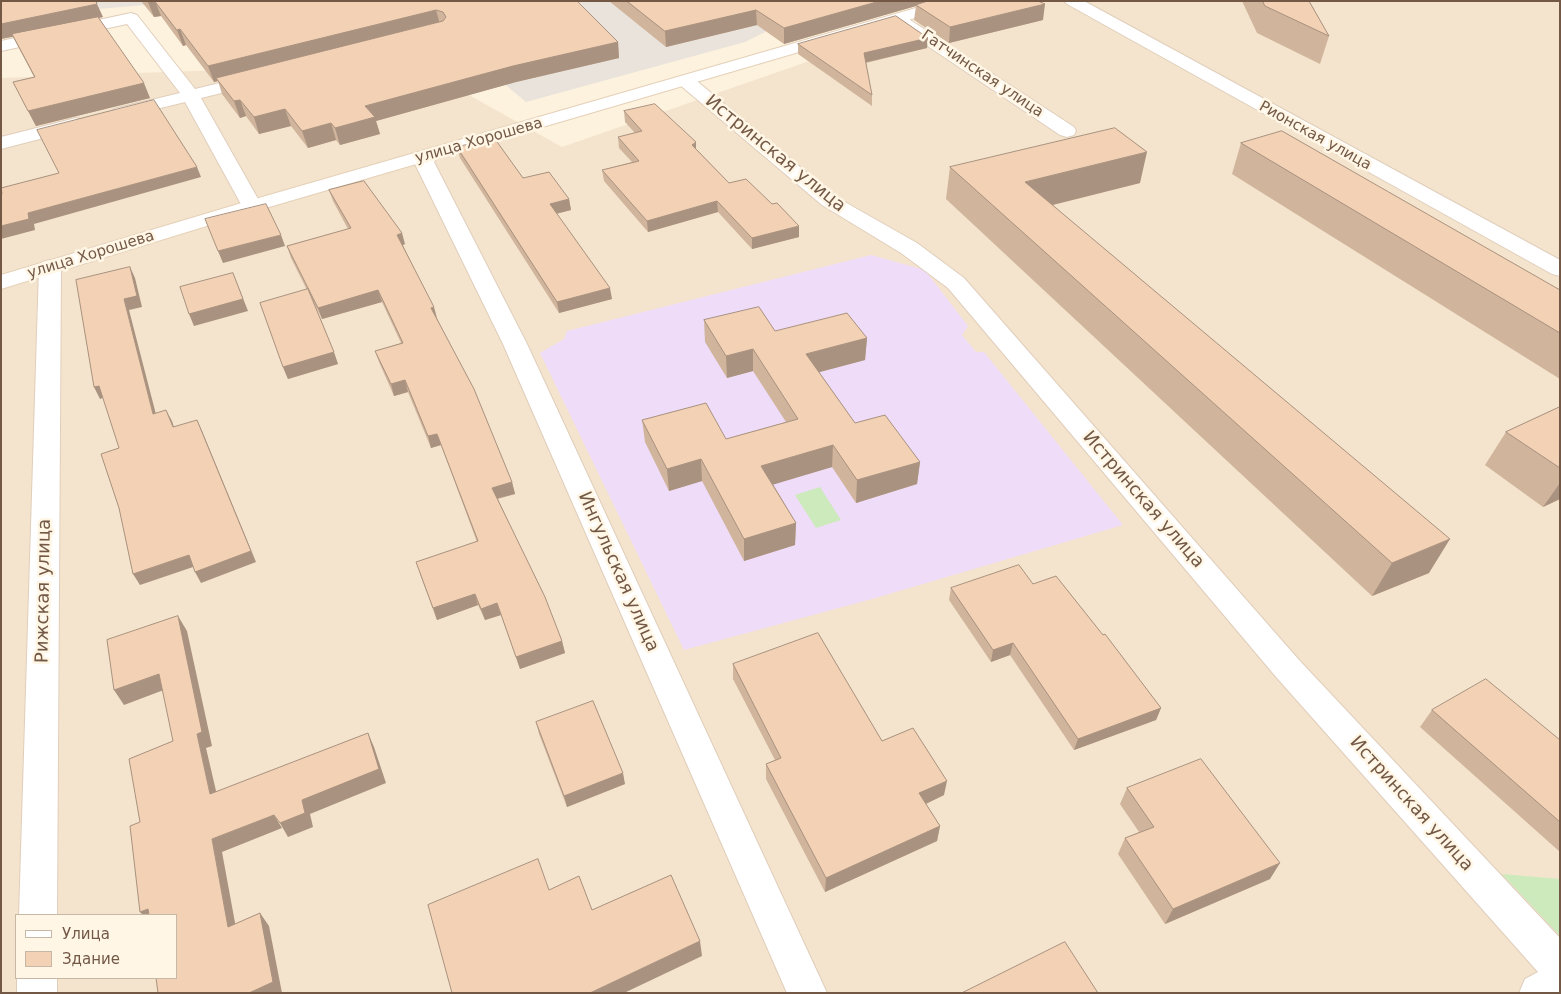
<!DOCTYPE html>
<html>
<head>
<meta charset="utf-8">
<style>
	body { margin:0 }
	#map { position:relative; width:1561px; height:994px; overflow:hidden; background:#fdf2de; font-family:"DejaVu Sans",sans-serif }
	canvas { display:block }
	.frame { position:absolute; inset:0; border:2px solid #735846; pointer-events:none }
	.legend { position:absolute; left:15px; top:914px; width:162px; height:65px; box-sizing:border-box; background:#fff6e5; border:1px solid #c7b7a5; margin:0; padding:6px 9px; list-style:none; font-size:15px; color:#735846 }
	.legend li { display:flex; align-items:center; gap:10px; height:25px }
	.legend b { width:25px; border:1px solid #c7b7a5 }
</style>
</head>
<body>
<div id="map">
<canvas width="1561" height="994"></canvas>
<div class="frame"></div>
<ul class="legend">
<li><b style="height:6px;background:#fff"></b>Улица</li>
<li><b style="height:14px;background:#f2d1b5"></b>Здание</li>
</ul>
</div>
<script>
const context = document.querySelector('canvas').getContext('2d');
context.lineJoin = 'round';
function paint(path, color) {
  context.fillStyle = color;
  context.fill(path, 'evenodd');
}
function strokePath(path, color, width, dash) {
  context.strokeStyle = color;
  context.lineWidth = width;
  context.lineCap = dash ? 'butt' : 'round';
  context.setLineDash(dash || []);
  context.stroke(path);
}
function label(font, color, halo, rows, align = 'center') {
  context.font = font + ' "DejaVu Sans",sans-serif';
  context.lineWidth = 5;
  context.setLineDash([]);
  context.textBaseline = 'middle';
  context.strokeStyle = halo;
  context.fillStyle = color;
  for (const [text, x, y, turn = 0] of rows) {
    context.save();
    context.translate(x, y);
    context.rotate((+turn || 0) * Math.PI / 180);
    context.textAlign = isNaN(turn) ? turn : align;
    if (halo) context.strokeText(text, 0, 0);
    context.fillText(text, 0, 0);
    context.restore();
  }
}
const residential = new Path2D(`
	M985 1H1560V993H1V78L412 63 562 147 956 10ZM16 915H176V978H16Z`);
const industrial = new Path2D(`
	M1 1H763L771 29 745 42 526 102 483 66 165 3 1 18Z`);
const education = new Path2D(`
	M871 255 925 270 968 326 962 335 976 352H984L1123 525 872 599 684 650 540 353 564 339 567 331Z`);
const green = new Path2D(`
	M820 487 841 520 816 528 795 495Z
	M1502 874 1560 879V936Z`);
const minor = new Path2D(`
	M1064 1H1084L1560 260V276L1552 274 1067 4Z
	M131 13 137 15 195 89 257 74 263 75 266 79 263 83 201 98 262 206 259 210 252 212 245 210 242 206 185 102 120 118 114 117 111 113 114 109 180 93 127 24 1 51V41Z
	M898 14 904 16 1074 127 1076 131 1074 135 1067 137 1060 135 892 22 890 19 892 16Z
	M686 76 692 77 836 197 917 243 964 278 1299 660 1560 938V993H1519L1525 979 1538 972 1277 678 948 288 901 253 822 205 680 85 677 81 680 77Z
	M76 118 82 120 85 124 82 128 1 149V137Z
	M429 149 436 151 439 155 434 162 527 344 827 993H787L503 344 414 162 422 151Z
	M50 260 58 262 61 267 57 915H19L39 267 42 262Z
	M17 978H57V993H17Z`);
const secondary = new Path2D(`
	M940 1H966L963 4 259 210 1 289V275L245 202Z`);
const wall = new Path2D(`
	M1 1 103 17 99 18 150 98 36 126 13 82 34 77 13 37 1 39Z
	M141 1H577L618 42 619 58 516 82 376 121 380 134 340 145 336 140 308 148 291 126 259 134 246 116 240 118 222 94 218 81 214 82 186 45 183 46 161 16 154 17Z
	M609 1H1038L1043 20 949 43 914 20 916 6 784 44 757 25 666 47Z
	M1242 1H1309L1329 36 1320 64 1257 33Z
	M928 38 927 48 866 63 872 95V106L798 54V44Z
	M624 111 696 149 729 183 799 237 752 249 718 212 648 232 604 181 602 170 632 162 619 148 618 137 635 133 625 122Z
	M1241 143 1560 290V379L1232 174Z
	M457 147 569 199 571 210 556 214 612 299 559 313 460 158Z
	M950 167 1140 183 1053 205 1429 573 1372 596 946 199Z
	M329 190 405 244 403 245 437 318 512 482 515 494 498 499 562 641 565 653 520 669 501 615 485 620 478 605 437 620 420 574 477 542 441 445 431 448 408 392 394 396 379 362 375 351 401 343 382 302 322 319 314 303 338 364 288 379 283 367 307 290 291 258 287 246 348 229 333 201Z
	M704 320 775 331 867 338 865 360 819 372 855 423 920 462 917 484 856 503 832 467 773 484 796 523 795 545 744 561 702 481 669 491 645 442 642 420 726 439 786 422 753 371 727 378 705 342Z
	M1560 407V499L1543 507 1485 465 1506 432Z
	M1033 584 1103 635 1161 708 1156 720 1074 750 1010 655 991 662 949 600 951 588Z
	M733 664 882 741 944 795 926 804 940 826 937 841 825 892 766 779V764L775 760 733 679Z
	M1432 710 1560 740V852L1420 727Z
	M536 722 625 784 567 807 539 734Z
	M1127 788 1270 879 1165 924 1118 854 1125 838 1139 832 1120 804Z`);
const shadedWall = new Path2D(`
	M152 1H155L161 16 154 17 148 2Z
	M880 1H933L916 5V6L784 44V28Z
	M97 4 103 17 1 39V24Z
	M1045 4 1043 20 949 43 950 27Z
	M436 10 440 25 216 78 218 81 214 82 208 66Z
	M756 10 757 25 666 47 665 31Z
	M180 29 186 45 183 46 177 30Z
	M928 38 927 48 863 63 864 53Z
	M618 42 619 58 516 82 376 121 380 134 340 145 335 128 365 106 513 66Z
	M144 83 150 98 36 126 28 111Z
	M240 100 246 116 240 118 234 101Z
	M285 109 291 126 259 134 254 117Z
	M331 123 336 140 308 148 302 131Z
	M696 142V153L692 145Z
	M1147 152 1140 183 1020 213 1025 182Z
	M197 167 201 177 34 224 35 230 1 239V226L28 213Z
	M569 199 571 210 551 215 550 204Z
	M717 201 718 212 648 232 647 221Z
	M799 226V237L752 249V238Z
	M402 233 405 244 400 246 397 235Z
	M281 235 285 246 223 263 218 251Z
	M130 267 135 278 142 307 129 310 159 426 153 414 124 299Z
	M233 273 248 311 194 326 189 314Z
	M610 288 612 299 559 313 557 302Z
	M378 290 382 302 322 319 318 308Z
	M434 307 437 318 431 308Z
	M867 338 865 360 805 376 806 354Z
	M753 349V371L727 378 726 356Z
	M334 352 338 364 288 379 283 367Z
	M405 380 408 392 394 396 391 384Z
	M99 386 105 397 100 399 94 387Z
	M166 410 172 421 178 439 173 427Z
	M197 420 202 431 256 562 201 583 195 572Z
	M437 434 441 445 431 448 428 436Z
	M833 445 832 467 762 488 761 466Z
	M701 459 702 481 669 491 667 469Z
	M920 462 917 484 856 503 857 480Z
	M512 482 515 494 495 499 492 488Z
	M1560 483V499L1543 507Z
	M796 523 795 545 744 561V539Z
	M1450 539 1429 573 1372 596 1392 563Z
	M189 555 196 566 140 585 133 574Z
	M475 594 478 605 437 620 433 608Z
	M497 603 501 615 485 620 481 609Z
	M178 616 187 631 212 746 206 748 220 808 210 794 197 734Z
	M562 641 565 653 520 669 516 657Z
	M1013 643 1010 655 991 662 993 650Z
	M159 674 169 688 124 705 114 690Z
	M1161 708 1156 720 1074 750 1078 739Z
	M368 733 374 747 386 783 310 814 313 827 288 837 280 823Z
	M623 773 625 784 567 807 564 796Z
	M947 781 944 795 917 808 919 793Z
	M274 815 282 828 222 852 238 939 228 927 212 839Z
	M940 826 937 841 825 892 826 878Z
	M1280 863 1270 879 1165 924 1173 909Z
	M148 909 154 915H143L140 912Z
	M260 913 269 926 282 993H249Z
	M700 941 702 956 624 993H590Z`);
const building = new Path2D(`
	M1 1H96L97 4 1 24Z
	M155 1H577L618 42 513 66 365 106 375 117 335 128 331 123 302 131 285 109 254 117 240 100 234 101 216 78 443 21 446 17 443 12 436 10 208 66 180 29 177 30Z
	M627 1H880L784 28 756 10 665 31Z
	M928 1H1038L1045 4 950 27 916 5Z
	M1263 1H1309L1329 36 1265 6Z
	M896 16 928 38 864 53 872 95 798 44Z
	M98 17 144 83 28 111 13 82 35 77 12 34Z
	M154 100 197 167 28 213 29 219 1 226V194H2L1 188 59 173 37 130Z
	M655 104 696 142 692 145 729 183 746 179 772 204 777 203 799 226 752 238 717 201 647 221 602 170 639 161 618 137 642 131 624 111Z
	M1115 128 1147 152 1025 182 1450 539 1392 563 950 167Z
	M1282 131 1560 290V333L1241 143Z
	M495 139 523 178 549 172 569 199 550 204 610 288 557 302 457 147Z
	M364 181 402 233 397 235 434 307 431 308 474 389 512 482 492 488 545 597 562 641 516 657 497 603 481 609 475 594 433 608 416 562 478 541 437 434 428 436 405 380 391 384 375 351 403 343 378 290 318 308 287 246 351 228 329 190Z
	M266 204 281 235 218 251 205 219Z
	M130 267 137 296 124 299 153 414 166 410 173 427 197 420 251 551 195 572 189 555 133 574 119 508 101 454 119 448 99 386 94 387 76 280Z
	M233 273 243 299 189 314 180 287Z
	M308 289 334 352 283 367 260 303Z
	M759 307 775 331 847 313 867 338 806 354 855 423 885 415 920 462 857 480 833 445 761 466 796 523 744 539 701 459 667 469 642 420 706 403 726 439 798 419 753 349 726 356 704 320Z
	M1560 407V468L1506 432Z
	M1019 565 1033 584 1056 576 1103 635 1105 634 1161 708 1078 739 1013 643 993 650 951 588Z
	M178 616 202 732 197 734 210 794 368 733 379 769 302 800 305 813 280 823 274 815 212 839 228 927 260 913 273 982 249 993H158L156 978H176V915H149L148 909 140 912 130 826 140 822 129 759 173 741 159 674 114 690 107 640Z
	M818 633 882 741 913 728 947 781 919 793 940 826 826 878 766 764 781 758 733 664Z
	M1486 679 1560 740V822L1432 710Z
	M593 701 623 773 564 796 536 722Z
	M1201 759 1280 863 1173 909 1125 838 1154 827 1127 788Z
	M538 859 549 890 579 876 592 910 671 875 700 941 590 993H452L428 905Z
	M1065 942 1098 993H962Z`);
const farStreetnames = [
	["Гатчинская улица",982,74,34],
	["Рионская улица",1315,136,29],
	["улица Хорошева",479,141,-16],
	["улица Хорошева",91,255,-17]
];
const streetNames = [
	["Истринская улица",775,154,39],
	["Истринская улица",1143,500,49],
	["Ингульская улица",618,572,66],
	["Рижская улица",44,591,-89],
	["Истринская улица",1411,804,48]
];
paint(residential, '#f4e4cd');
paint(industrial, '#eae3db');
paint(education, '#efdcf8');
paint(green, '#cdeabd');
strokePath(minor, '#e0cebb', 2);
strokePath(secondary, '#e5d0b8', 2);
paint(minor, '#fff');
paint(secondary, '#fff');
paint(wall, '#d0b49c');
paint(shadedWall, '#a9927f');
paint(building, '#f2d1b5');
strokePath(building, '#a9927f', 1);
label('15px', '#735846', '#fff6e5', farStreetnames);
label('18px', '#735846', '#fff6e5', streetNames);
</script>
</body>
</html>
